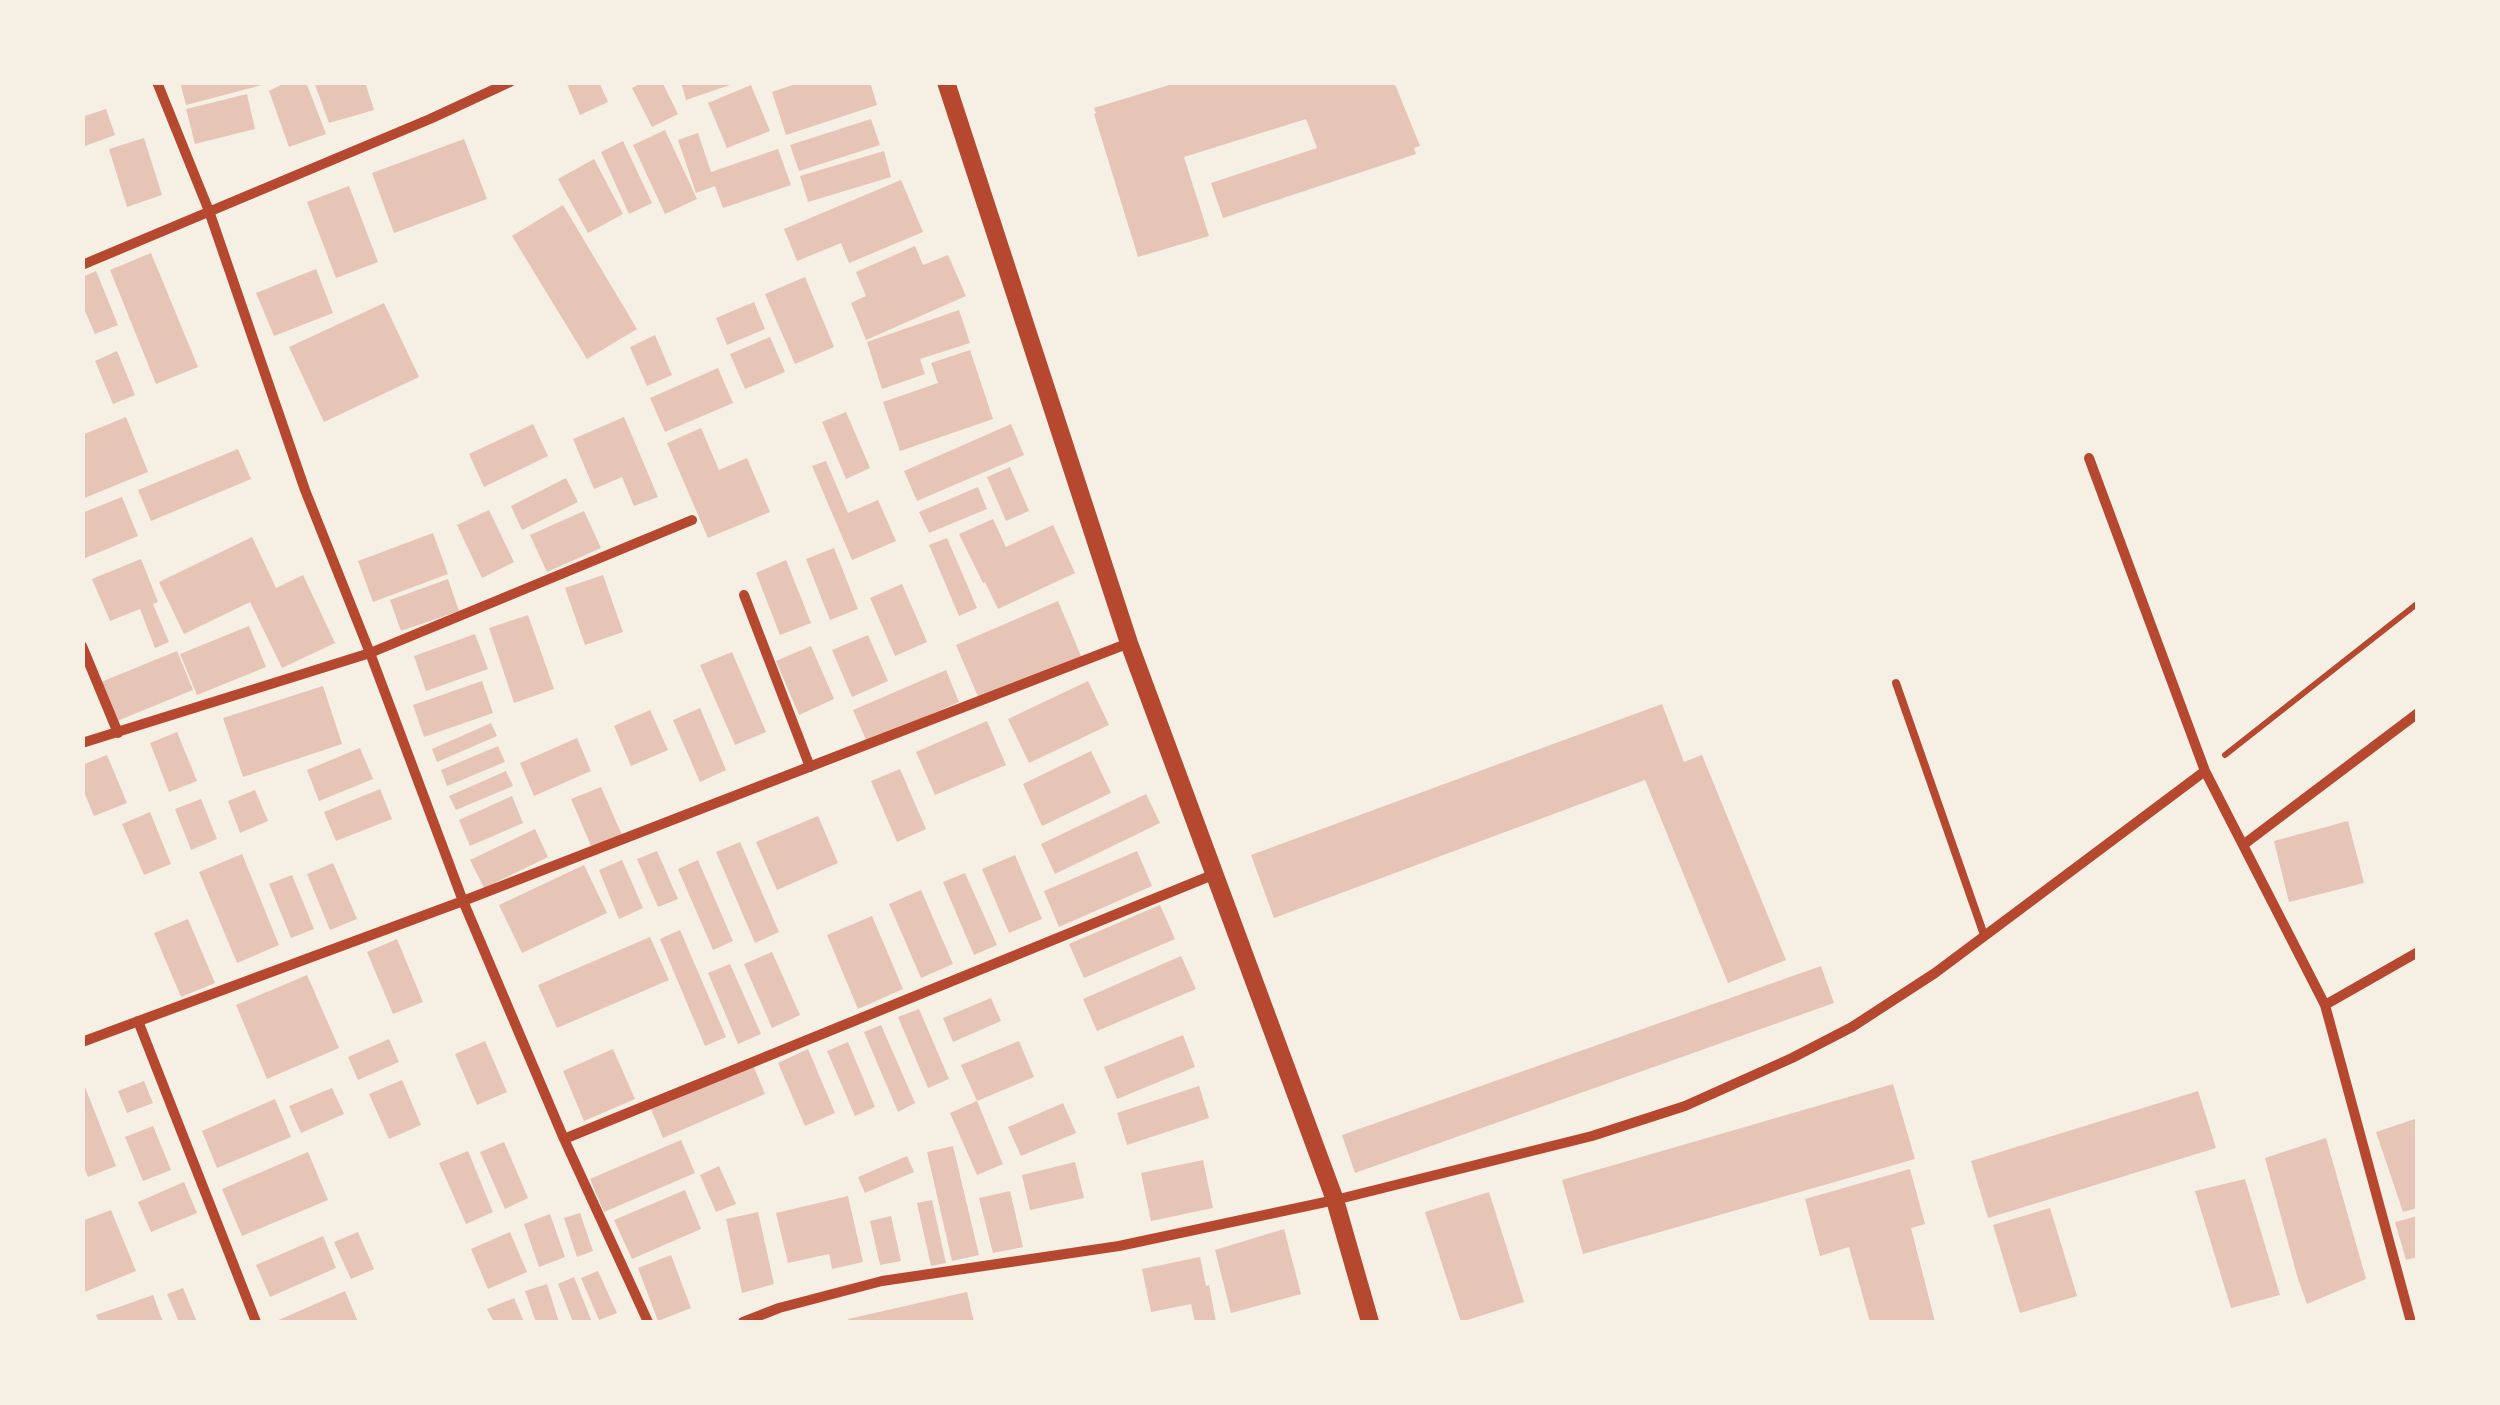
<!DOCTYPE html>
<html>
<head>
<meta charset="utf-8">
<style>
	body { margin:0 }
	#map { position:relative; width:2500px; height:1405px; overflow:hidden; background:#f6efe4; font-family:"Crimson Pro",serif }
	canvas { display:block }
	.frame { position:absolute; inset:0; border:85px solid #f6efe4; pointer-events:none }
</style>
</head>
<body>
<div id="map">
<canvas width="2500" height="1405"></canvas>
<div class="frame"></div>
</div>
<script>
const context = document.querySelector('canvas').getContext('2d');
context.lineJoin = 'round';
function paint(path, color) {
  context.fillStyle = color;
  context.fill(path, 'evenodd');
}
function strokePath(path, color, width, dash) {
  context.strokeStyle = color;
  context.lineWidth = width;
  context.lineCap = dash ? 'butt' : 'round';
  context.setLineDash(dash || []);
  context.stroke(path);
}
const building = new Path2D(`
	M180 82H266V84L186 105Z
	M287 82H306L326 134 289 147 269 91Z
	M314 82H365L374 110 329 123Z
	M570 82H599L608 102 580 115 567 84Z
	M643 82H662L678 114 652 127 632 88Z
	M681 82H736V83L686 100Z
	M801 82H870L877 105 786 135 772 92Z
	M1179 82H1394L1420 146 1414 148 1416 154 1223 218 1211 183 1317 148 1306 119 1184 157 1209 236 1138 257 1094 114 1096 113 1094 108Z
	M751 85 770 131 727 148 708 103Z
	M247 94 255 129 195 144 186 109Z
	M106 109 115 135 82 147V117Z
	M871 119 880 145 799 171 790 145Z
	M665 130 697 199 665 214 633 145Z
	M698 133 711 172 778 149 791 185 723 208 715 186 696 193 678 140Z
	M144 138 162 195 127 207 109 149Z
	M464 139 487 199 394 233 372 173Z
	M623 141 652 203 629 214 601 152Z
	M884 151 891 177 808 202 800 176Z
	M594 159 623 214 588 233 558 179Z
	M901 180 923 232 849 263 841 243 797 261 784 229Z
	M349 186 378 262 336 278 307 202Z
	M563 205 637 329 587 359 512 236Z
	M915 246 923 265 948 255 966 296 866 340 851 303 866 296 856 272Z
	M151 253 198 367 156 384 110 270Z
	M316 269 333 313 274 336 256 293Z
	M96 271 118 325 95 334 82 304V277Z
	M805 277 834 347 795 364 765 294Z
	M754 302 765 329 727 345 716 318Z
	M384 303 419 377 324 422 289 347Z
	M959 310 970 343 920 359 925 374 882 389 867 342Z
	M655 335 672 375 647 386 630 347Z
	M770 337 785 372 745 389 730 354Z
	M970 350 993 419 900 451 883 402 938 383 931 363Z
	M117 351 135 395 113 404 95 361Z
	M718 368 733 403 665 432 650 398Z
	M846 412 870 468 846 479 822 422Z
	M126 417 148 472 82 499V435Z
	M624 417 658 497 634 506 622 477 594 489 573 439Z
	M533 424 548 456 484 487 469 454Z
	M1011 424 1024 455 917 501 904 471Z
	M701 428 719 470 747 458 770 512 708 538 667 443Z
	M238 449 251 479 151 521 138 490Z
	M826 461 848 513 878 500 896 541 852 560 812 466Z
	M1010 467 1029 511 1006 521 987 477Z
	M566 478 578 502 522 530 511 506Z
	M978 487 987 509 929 533 919 512Z
	M122 497 138 536 83 559 82 513Z
	M489 510 514 562 482 578 457 525Z
	M584 511 601 548 547 572 530 535Z
	M993 519 1006 547 1053 525 1075 573 998 609 985 582 983 583 959 534Z
	M433 533 448 574 373 602 358 561Z
	M252 537 276 588 303 575 335 643 282 668 250 602 184 634 159 582Z
	M947 538 977 608 959 616 929 545Z
	M834 548 858 609 830 620 806 559Z
	M141 559 158 602 153 604 169 642 155 648 140 609 110 621 92 579Z
	M786 560 811 623 780 635 756 573Z
	M603 575 623 632 585 645 565 588Z
	M448 579 459 611 401 631 390 600Z
	M902 584 927 642 895 656 870 598Z
	M1058 601 1081 656 979 699 956 645Z
	M528 615 554 689 514 703 489 628Z
	M249 626 266 667 197 695 180 654Z
	M475 634 488 669 426 691 414 656Z
	M868 635 888 681 852 697 832 650Z
	M811 646 834 699 799 715 776 661Z
	M177 651 193 690 117 721 101 682Z
	M732 652 766 732 735 745 700 665Z
	M946 670 959 702 867 742 853 710Z
	M482 681 493 713 424 737 413 705Z
	M1088 681 1109 725 1029 763 1008 719Z
	M323 686 342 744 243 777 223 718Z
	M1662 704 1684 762 1702 755 1786 960 1728 983 1645 780 1274 918 1251 855Z
	M700 708 726 770 700 782 673 720Z
	M650 710 668 750 631 766 614 726Z
	M987 721 1006 765 935 795 916 752Z
	M491 723 497 736 437 762 432 749Z
	M177 732 197 781 169 792 150 743Z
	M577 738 591 771 534 796 520 763Z
	M498 746 505 762 447 786 441 770Z
	M360 748 373 779 319 801 307 770Z
	M1091 751 1111 793 1042 826 1023 784Z
	M107 755 127 803 94 816 82 787V765Z
	M900 769 926 829 897 842 871 781Z
	M506 771 513 786 456 810 449 796Z
	M601 787 622 835 592 848 571 799Z
	M380 789 392 819 336 841 324 812Z
	M255 790 268 821 240 833 228 801Z
	M1146 794 1160 823 1055 874 1041 844Z
	M512 796 523 823 470 846 459 820Z
	M201 799 217 839 191 850 175 809Z
	M150 812 171 864 144 875 122 824Z
	M818 816 838 863 777 890 756 842Z
	M2348 821 2364 883 2289 902 2274 841Z
	M535 829 548 857 484 888 470 860Z
	M740 842 779 932 755 943 716 852Z
	M657 851 678 899 658 907 637 859Z
	M1137 851 1152 886 1059 927 1044 891Z
	M242 854 279 945 237 963 199 872Z
	M1015 855 1042 919 1009 933 982 869Z
	M622 860 643 908 619 919 599 870Z
	M698 860 733 941 713 950 678 869Z
	M333 863 357 919 330 930 307 874Z
	M584 865 607 913 522 953 499 905Z
	M965 873 997 945 974 955 943 882Z
	M292 875 314 929 291 938 269 884Z
	M921 890 953 964 921 978 889 904Z
	M1160 905 1175 939 1084 978 1069 944Z
	M872 916 903 989 858 1009 827 935Z
	M188 919 215 983 181 997 154 933Z
	M680 930 726 1037 705 1046 660 939Z
	M650 937 669 980 557 1028 538 985Z
	M397 939 423 1002 393 1014 367 952Z
	M772 952 800 1015 772 1028 744 964Z
	M1181 956 1196 989 1097 1031 1083 999Z
	M730 964 761 1034 738 1044 708 973Z
	M1821 966 1834 1003 1355 1173 1342 1135Z
	M307 975 339 1048 267 1079 236 1005Z
	M991 998 1001 1021 953 1042 943 1018Z
	M919 1009 949 1079 928 1088 898 1017Z
	M881 1025 915 1103 898 1112 864 1032Z
	M1183 1035 1195 1067 1117 1099 1104 1067Z
	M389 1039 399 1062 358 1080 348 1057Z
	M485 1041 507 1092 477 1105 455 1054Z
	M1019 1041 1034 1077 977 1101 961 1065Z
	M848 1042 875 1107 855 1116 827 1051Z
	M613 1049 635 1099 584 1121 563 1071Z
	M808 1049 835 1113 805 1126 778 1063Z
	M753 1065 765 1094 663 1138 651 1109Z
	M402 1080 421 1125 389 1139 369 1094Z
	M144 1081 153 1103 127 1113 118 1091Z
	M83 1082 116 1166 88 1177 82 1163Z
	M1893 1084 1915 1159 1583 1254 1562 1180Z
	M1199 1086 1209 1118 1127 1145 1117 1113Z
	M332 1088 344 1114 301 1133 289 1106Z
	M2198 1091 2216 1148 1988 1218 1971 1161Z
	M275 1099 291 1137 217 1168 202 1131Z
	M977 1101 1003 1164 977 1175 950 1113Z
	M1063 1103 1076 1133 1021 1156 1008 1127Z
	M2418 1118V1208L2403 1212 2376 1132Z
	M153 1126 171 1170 143 1181 125 1137Z
	M2326 1138 2366 1279 2307 1304 2298 1279 2265 1158Z
	M681 1140 695 1173 604 1212 590 1179Z
	M504 1142 528 1198 505 1209 480 1152Z
	M953 1146 979 1255 952 1261 927 1152Z
	M468 1151 493 1212 466 1224 439 1163Z
	M308 1152 328 1200 242 1236 222 1189Z
	M907 1156 914 1172 865 1193 858 1177Z
	M1203 1160 1213 1208 1151 1221 1141 1173Z
	M1075 1162 1084 1198 1030 1210 1022 1175Z
	M719 1166 736 1204 716 1212 700 1175Z
	M1910 1169 1925 1224 1911 1228 1935 1322H1870L1849 1247 1820 1256 1805 1199Z
	M2245 1179 2280 1295 2231 1308 2195 1191Z
	M184 1182 197 1213 151 1232 138 1202Z
	M685 1190 701 1229 632 1259 614 1220Z
	M1010 1191 1023 1247 993 1253 979 1198Z
	M1489 1192 1524 1302 1461 1322 1425 1212Z
	M848 1196 863 1262 832 1269 829 1254 788 1263 776 1213Z
	M932 1200 946 1263 931 1266 917 1203Z
	M2050 1208 2077 1296 2020 1313 1993 1225Z
	M111 1210 136 1271 82 1293V1221Z
	M758 1212 774 1284 742 1293 726 1219Z
	M580 1213 593 1251 577 1257 564 1218Z
	M550 1214 565 1257 539 1267 524 1224Z
	M891 1216 901 1261 880 1265 870 1221Z
	M2418 1216V1257L2406 1260 2395 1222Z
	M1284 1229 1301 1294 1231 1313 1215 1250Z
	M358 1232 374 1269 351 1279 334 1242Z
	M510 1232 527 1272 488 1289 471 1249Z
	M323 1236 336 1268 270 1297 256 1265Z
	M671 1255 691 1308 658 1321 638 1268Z
	M1200 1257 1206 1286 1209 1285 1216 1322H1195L1191 1304 1151 1312 1142 1269Z
	M598 1271 617 1313 599 1320 581 1278Z
	M574 1277 592 1322H573L558 1284Z
	M547 1284 559 1322H536L525 1291Z
	M183 1288 197 1322H179L167 1294Z
	M345 1291 358 1322H274Z
	M967 1292 974 1322H849L848 1319Z
	M153 1295 163 1322H99L96 1315Z
	M514 1298 524 1322H494L487 1309Z`);
const path = new Path2D(`
	M2225 755 2418 603`);
const service = new Path2D(`
	M1896 683 1984 935`);
const minor = new Path2D(`
	M157 82 209 211 305 490 370 653 463 901 564 1139 648 1322
	M82 265 430 119 510 82
	M2089 458 2205 771 2325 1005 2411 1322
	M744 595 810 767
	M82 646 118 733
	M82 743 370 653 692 520
	M2243 845 2418 713
	M2325 1005 2418 952
	M138 1021 256 1322
	M82 1042 463 901 1129 643
	M564 1139 1215 874
	M743 1322 779 1308 882 1281 1119 1246 1335 1200 1592 1136 1685 1106 1792 1058 1852 1027 1935 973 2205 771`);
const tertiary = new Path2D(`
	M946 82 1129 643 1335 1200 1370 1322`);
paint(building, '#e6c5b7');
strokePath(path, '#b5482f', 6);
strokePath(service, '#b5482f', 8);
strokePath(minor, '#b5482f', 10);
strokePath(tertiary, '#b5482f', 18);
</script>
</body>
</html>
